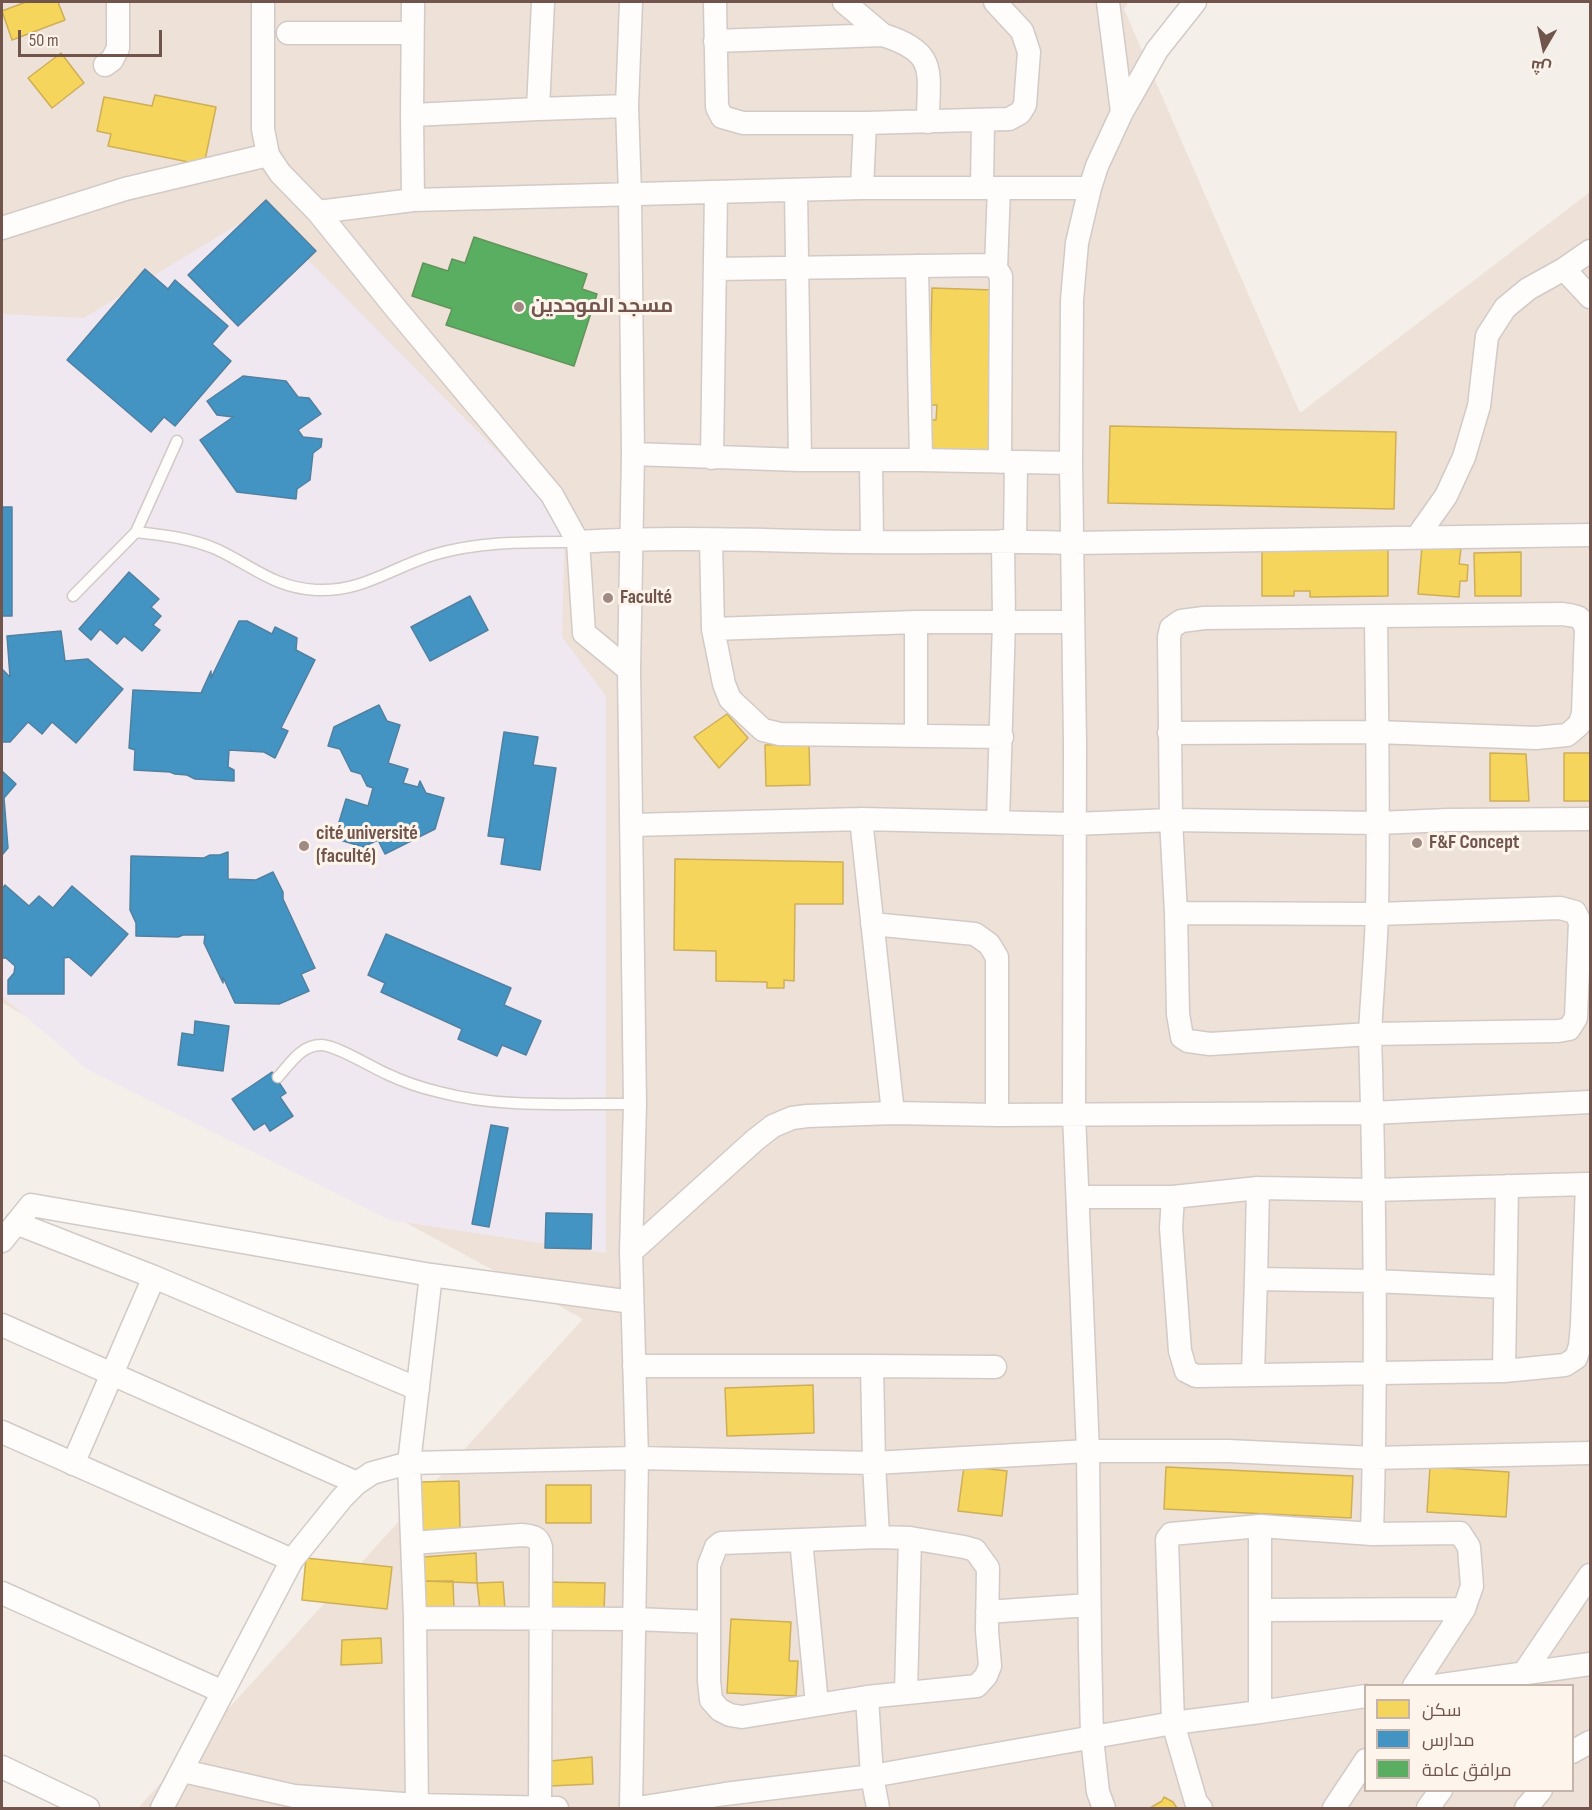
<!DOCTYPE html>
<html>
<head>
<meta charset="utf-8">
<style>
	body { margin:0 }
	#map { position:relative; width:1592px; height:1810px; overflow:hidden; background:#f5efea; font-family:"Sofia Sans Condensed",Cairo,sans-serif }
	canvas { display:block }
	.frame { position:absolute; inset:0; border:3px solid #71554d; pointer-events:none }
	.legend { position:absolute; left:1364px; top:1684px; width:210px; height:108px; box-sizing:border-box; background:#fdf4eb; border:2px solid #c5b4ac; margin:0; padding:8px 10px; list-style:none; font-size:18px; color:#71554d }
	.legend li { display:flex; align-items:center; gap:12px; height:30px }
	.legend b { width:30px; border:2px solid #c5b4ac }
	.north { position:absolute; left:1514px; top:18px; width:60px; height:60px; -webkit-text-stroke:4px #fdf4eb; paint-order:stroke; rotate:189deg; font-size:16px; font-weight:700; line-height:24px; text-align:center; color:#71554d }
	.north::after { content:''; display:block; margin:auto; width:21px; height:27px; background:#71554d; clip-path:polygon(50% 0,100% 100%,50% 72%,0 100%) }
	.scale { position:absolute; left:18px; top:30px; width:144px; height:27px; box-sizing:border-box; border:3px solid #71554d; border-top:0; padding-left:8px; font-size:18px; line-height:21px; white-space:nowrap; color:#71554d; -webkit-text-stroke:4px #fdf4eb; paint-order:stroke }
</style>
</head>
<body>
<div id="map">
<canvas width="1592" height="1810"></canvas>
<div class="frame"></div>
<ul class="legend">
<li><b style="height:16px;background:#f6d55c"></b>سكن</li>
<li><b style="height:16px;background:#4393c3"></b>مدارس</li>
<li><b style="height:16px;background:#5aae61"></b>مرافق عامة</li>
</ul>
<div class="north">ش</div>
<div class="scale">50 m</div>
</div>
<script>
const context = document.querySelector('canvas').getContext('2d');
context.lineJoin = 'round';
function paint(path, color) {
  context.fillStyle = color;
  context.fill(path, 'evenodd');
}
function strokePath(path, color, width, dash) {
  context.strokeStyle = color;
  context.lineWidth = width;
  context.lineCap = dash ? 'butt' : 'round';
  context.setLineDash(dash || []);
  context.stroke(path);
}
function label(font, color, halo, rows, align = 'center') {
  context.font = font + ' "Sofia Sans Condensed",Cairo,sans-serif';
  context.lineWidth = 6;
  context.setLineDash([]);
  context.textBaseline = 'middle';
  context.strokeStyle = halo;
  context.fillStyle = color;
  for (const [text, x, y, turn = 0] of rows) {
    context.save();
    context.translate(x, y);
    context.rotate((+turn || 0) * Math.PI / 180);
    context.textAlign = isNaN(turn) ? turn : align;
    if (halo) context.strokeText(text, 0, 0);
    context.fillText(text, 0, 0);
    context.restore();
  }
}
const residential = new Path2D(`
	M2 2H1129L1124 9 1300 413 1590 192V1808H138L583 1319 2 1003ZM1366 1686H1572V1790H1366Z`);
const education = new Path2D(`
	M260 211 565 520 562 637 606 696V1253L389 1220 88 1070 2 996V314L84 318Z`);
const homes = new Path2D(`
	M26 2H58L65 20 12 40 2 11Z
	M61 53 84 83 52 108 28 78Z
	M155 95 216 107 204 165 108 146 111 134 97 131 104 97 152 106Z
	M932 288 993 290 990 454 926 452 927 420H936L937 405H929Z
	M1110 426 1396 432 1394 509 1108 503Z
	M1388 546V596L1310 597V591H1294V596H1262V547Z
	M1422 546 1461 549 1459 564 1468 565 1467 581H1460L1459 597 1418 594Z
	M1521 552V596H1475L1474 553Z
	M727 714 748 738 719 768 694 737Z
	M809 744 810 785 766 786 765 745Z
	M1490 753 1526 754 1529 801H1490Z
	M1564 753H1590V801H1564Z
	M675 859 843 862V904H795L794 981 784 980V988H767V982L716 981V951L674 950Z
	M813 1385 814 1433 727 1436 725 1388Z
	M964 1466 1007 1471 1002 1516 958 1511Z
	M1166 1467 1353 1476 1351 1518 1164 1509Z
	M1430 1467 1509 1472 1506 1517 1427 1512Z
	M459 1481 460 1530 420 1531 419 1482Z
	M546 1485H591V1523H546Z
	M476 1553 477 1583 424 1581 423 1557Z
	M306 1558 392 1567 387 1609 302 1600Z
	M424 1581H453L454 1611 425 1614Z
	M503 1582 505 1610H480L477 1583Z
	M543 1582 605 1583 604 1612 543 1611Z
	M731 1619 791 1622 789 1661H798L796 1696 727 1693Z
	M381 1638 382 1663 341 1665 342 1640Z
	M592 1757 593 1784 550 1786V1761Z
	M1164 1797 1173 1802 1177 1808H1150L1162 1801Z`);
const schools = new Path2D(`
	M266 200 316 251 238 326 188 275Z
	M145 269 168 289 175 280 228 326 212 344 231 361 175 426 164 417 151 432 67 360Z
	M243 376 286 381 298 397 309 398 321 414 298 430 303 437 322 439 321 447 313 453 310 480 297 489 296 499 237 492 200 440 233 417 217 415 207 401Z
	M2 507H12V616H2Z
	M129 572 159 599 151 607 161 616 153 625 160 630 142 651 124 636 117 644 100 629 91 640 79 629Z
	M470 596 488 630 430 661 411 627Z
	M239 621H247L272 634 275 627 297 638 296 650 315 660 281 728 288 731 275 758 264 752 229 750 228 767 234 770V781L195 779 187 775 175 774 170 772 134 770 135 750 129 748 133 690 201 693 211 671V678Z
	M61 631 65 661 88 659 123 689 76 743 52 722 42 734 28 722 10 742H2V669L10 677 7 636Z
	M379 705 387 721 400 725 388 763 408 769 403 783 418 787 420 781 426 793 444 798 435 829 385 854 378 840 363 847 340 840 336 832 346 799 368 806 373 788 367 786 361 774 351 771 340 749 328 746 334 727Z
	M504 732 538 737 533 765 556 768 540 870 501 864 505 838 488 836Z
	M2 771 16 784 4 798 8 848 2 855Z
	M228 852V879L256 880 273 872 283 892V899L315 968 301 974 309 991 279 1004 235 1003 223 977V983L204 943 205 935H183L178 937 136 936V923L130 910 131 856 204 858 210 855H220Z
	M5 885 29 906 39 896 53 908 72 886 128 934 91 976 69 957 64 958V994H8V980L14 973 15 966 6 958H2V889Z
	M386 934 511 988 504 1005 541 1021 526 1055 502 1045 497 1056 458 1039 462 1029 381 992 385 983 368 975Z
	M195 1021 229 1026 223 1071 178 1065 182 1033 194 1035Z
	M272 1072 286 1093 280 1097 293 1116 270 1131 265 1123 254 1130 232 1099Z
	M491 1125 508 1128 489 1227 472 1224Z
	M546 1213 592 1214 591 1249 545 1248Z`);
const public = new Path2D(`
	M474 237 587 274 582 289 597 294 574 366 446 325 452 309 412 296 423 263 448 271 452 259 465 263Z`);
const service = new Path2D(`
	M136 532C163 535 190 538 216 549 251 565 274 588 316 590 363 592 391 568 433 555 480 541 529 542 578 542
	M73 596 136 532 177 441
	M278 1077C290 1064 301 1045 321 1045 336 1045 371 1067 387 1074 404 1082 422 1088 439 1092 503 1109 570 1103 635 1104`);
const minor = new Path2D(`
	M263 2V129L268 155 280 173 318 212 397 310 552 495 578 542 584 633 629 670
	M413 2 412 115 413 200
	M543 2 538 109 627 106
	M631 2 627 106 630 194 633 454 629 670 635 1104 631 1252 637 1458 631 1808
	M715 2 717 107 722 117 743 123H865L1009 119 1020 113 1025 105 1029 52 1022 31 995 2
	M1108 2 1122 112
	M288 33H412
	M883 35C939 53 928 71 928 122
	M715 41 883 35 844 2
	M105 65 112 60 118 48V2
	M412 115 538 109
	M862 188 865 123
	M982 188 983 121
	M796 190 800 460
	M318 212 413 200 862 188H1090
	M2 228 125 189 268 155
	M917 266 921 460
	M996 268 999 188
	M715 269 989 265 996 268 1001 276 1000 462
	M1564 269 1590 297
	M633 454 800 460H921L1071 463
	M712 458 716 192
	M871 461 872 542
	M1417 537 1446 496 1464 457 1479 406 1487 336 1505 308 1528 289 1564 269 1590 251
	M711 540 713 629
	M1015 541 1016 462
	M578 542C674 536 770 541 866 542 935 543 1003 540 1072 543L1590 535
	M916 622V736
	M1169 733 1377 732 1536 738 1567 735 1579 725 1583 714 1586 629C1581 615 1576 616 1562 614L1204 618 1181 621 1171 628 1169 637 1171 820 1176 913 1178 1014 1182 1037 1188 1041 1210 1044 1370 1034C1372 993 1376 952 1377 911 1379 813 1377 715 1376 617
	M1002 737 780 734 763 730 730 699 724 684 713 629 916 622H1073
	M861 819 893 1113
	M998 821 1004 622 1003 541
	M632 825 861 819 1074 824 1171 820 1378 823 1448 820 1590 819
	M1176 913 1377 914 1560 908 1575 912 1580 922 1576 1018 1569 1029 1558 1031 1370 1034C1375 1201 1377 1368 1372 1534
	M872 924 975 934 989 944 997 957V1115
	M1587 1184 1582 1324 1580 1346 1576 1358 1565 1365 1504 1371 1196 1376 1186 1371 1180 1351 1171 1228 1173 1197 1258 1188 1374 1190 1587 1184H1590
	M1258 1188 1256 1279 1374 1281 1505 1287
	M1078 1197H1173
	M16 1223 154 1277 418 1389
	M2 1241 31 1205 431 1275 632 1302
	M631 1252 755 1140 773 1126 792 1118 807 1116 893 1113 997 1115 1372 1113 1590 1102
	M2 1325 357 1483
	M634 1366H872
	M1504 1371 1507 1186
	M1253 1374 1256 1279
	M2 1432 292 1560
	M73 1464 154 1277
	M878 1537 910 1538 964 1547 975 1550 988 1568 987 1631 990 1666 986 1676 977 1686 867 1697 742 1717 730 1715 720 1710 711 1700 709 1681V1565L716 1547 721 1543Z
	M878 1537 874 1463 872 1366 995 1367
	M801 1540 817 1704
	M412 1543 522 1535C532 1536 538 1536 541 1547L540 1808
	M2 1593 223 1692
	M1260 1610 1464 1609
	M987 1612 1089 1605
	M415 1618 634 1619 709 1622
	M1519 1680 1590 1575
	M1435 1686 1590 1664
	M906 1693 910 1538
	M867 1697 872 1776 878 1808
	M1260 1712V1526
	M1572 1752 1590 1742
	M2 1767 88 1808
	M183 1771 294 1796 417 1805 557 1808
	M162 1808 292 1560 342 1498 357 1483 372 1473 409 1463 637 1458 874 1463 1088 1451H1228L1374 1458 1590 1453
	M417 1808 415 1618 409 1463 431 1275
	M638 1808 725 1794 872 1776 1173 1723 1260 1712 1366 1696
	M1104 1808 1098 1792 1092 1738 1090 1646 1088 1451 1074 1114 1075 743 1071 463 1072 300 1077 243 1090 188 1097 166 1122 112 1157 50 1195 2
	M1201 1808 1196 1802 1173 1723 1167 1539 1171 1534 1260 1526 1372 1534 1460 1533 1469 1547 1472 1586 1464 1609 1414 1686
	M1334 1808 1366 1760
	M1428 1808 1441 1790
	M1526 1808 1541 1790`);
const markers = [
	[519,307,6,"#9f8b84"],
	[608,598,6,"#9f8b84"],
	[1417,843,6,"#9f8b84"],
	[304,846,6,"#9f8b84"]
];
const poiNames = [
	["مسجد الموحدين",531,307],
	["Faculté",620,598],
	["cité université",316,834],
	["(faculté)",316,857],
	["F&F Concept",1429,843]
];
paint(residential, '#eee1d8');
paint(education, '#f0e8f1');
paint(homes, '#f6d55c');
strokePath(homes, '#ceaf58', 1.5);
paint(schools, '#4393c3');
strokePath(schools, '#5180a0', 1.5);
paint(public, '#5aae61');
strokePath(public, '#61935b', 1.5);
strokePath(service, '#d2cac6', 13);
strokePath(minor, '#d2cac6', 25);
strokePath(service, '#fefdfc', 10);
strokePath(minor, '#fefdfc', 22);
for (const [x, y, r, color] of markers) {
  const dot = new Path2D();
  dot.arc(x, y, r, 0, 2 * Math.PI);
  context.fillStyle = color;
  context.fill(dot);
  strokePath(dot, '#fdf4eb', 2);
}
label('bold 20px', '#71554d', '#fdf4eb', poiNames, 'left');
</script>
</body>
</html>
